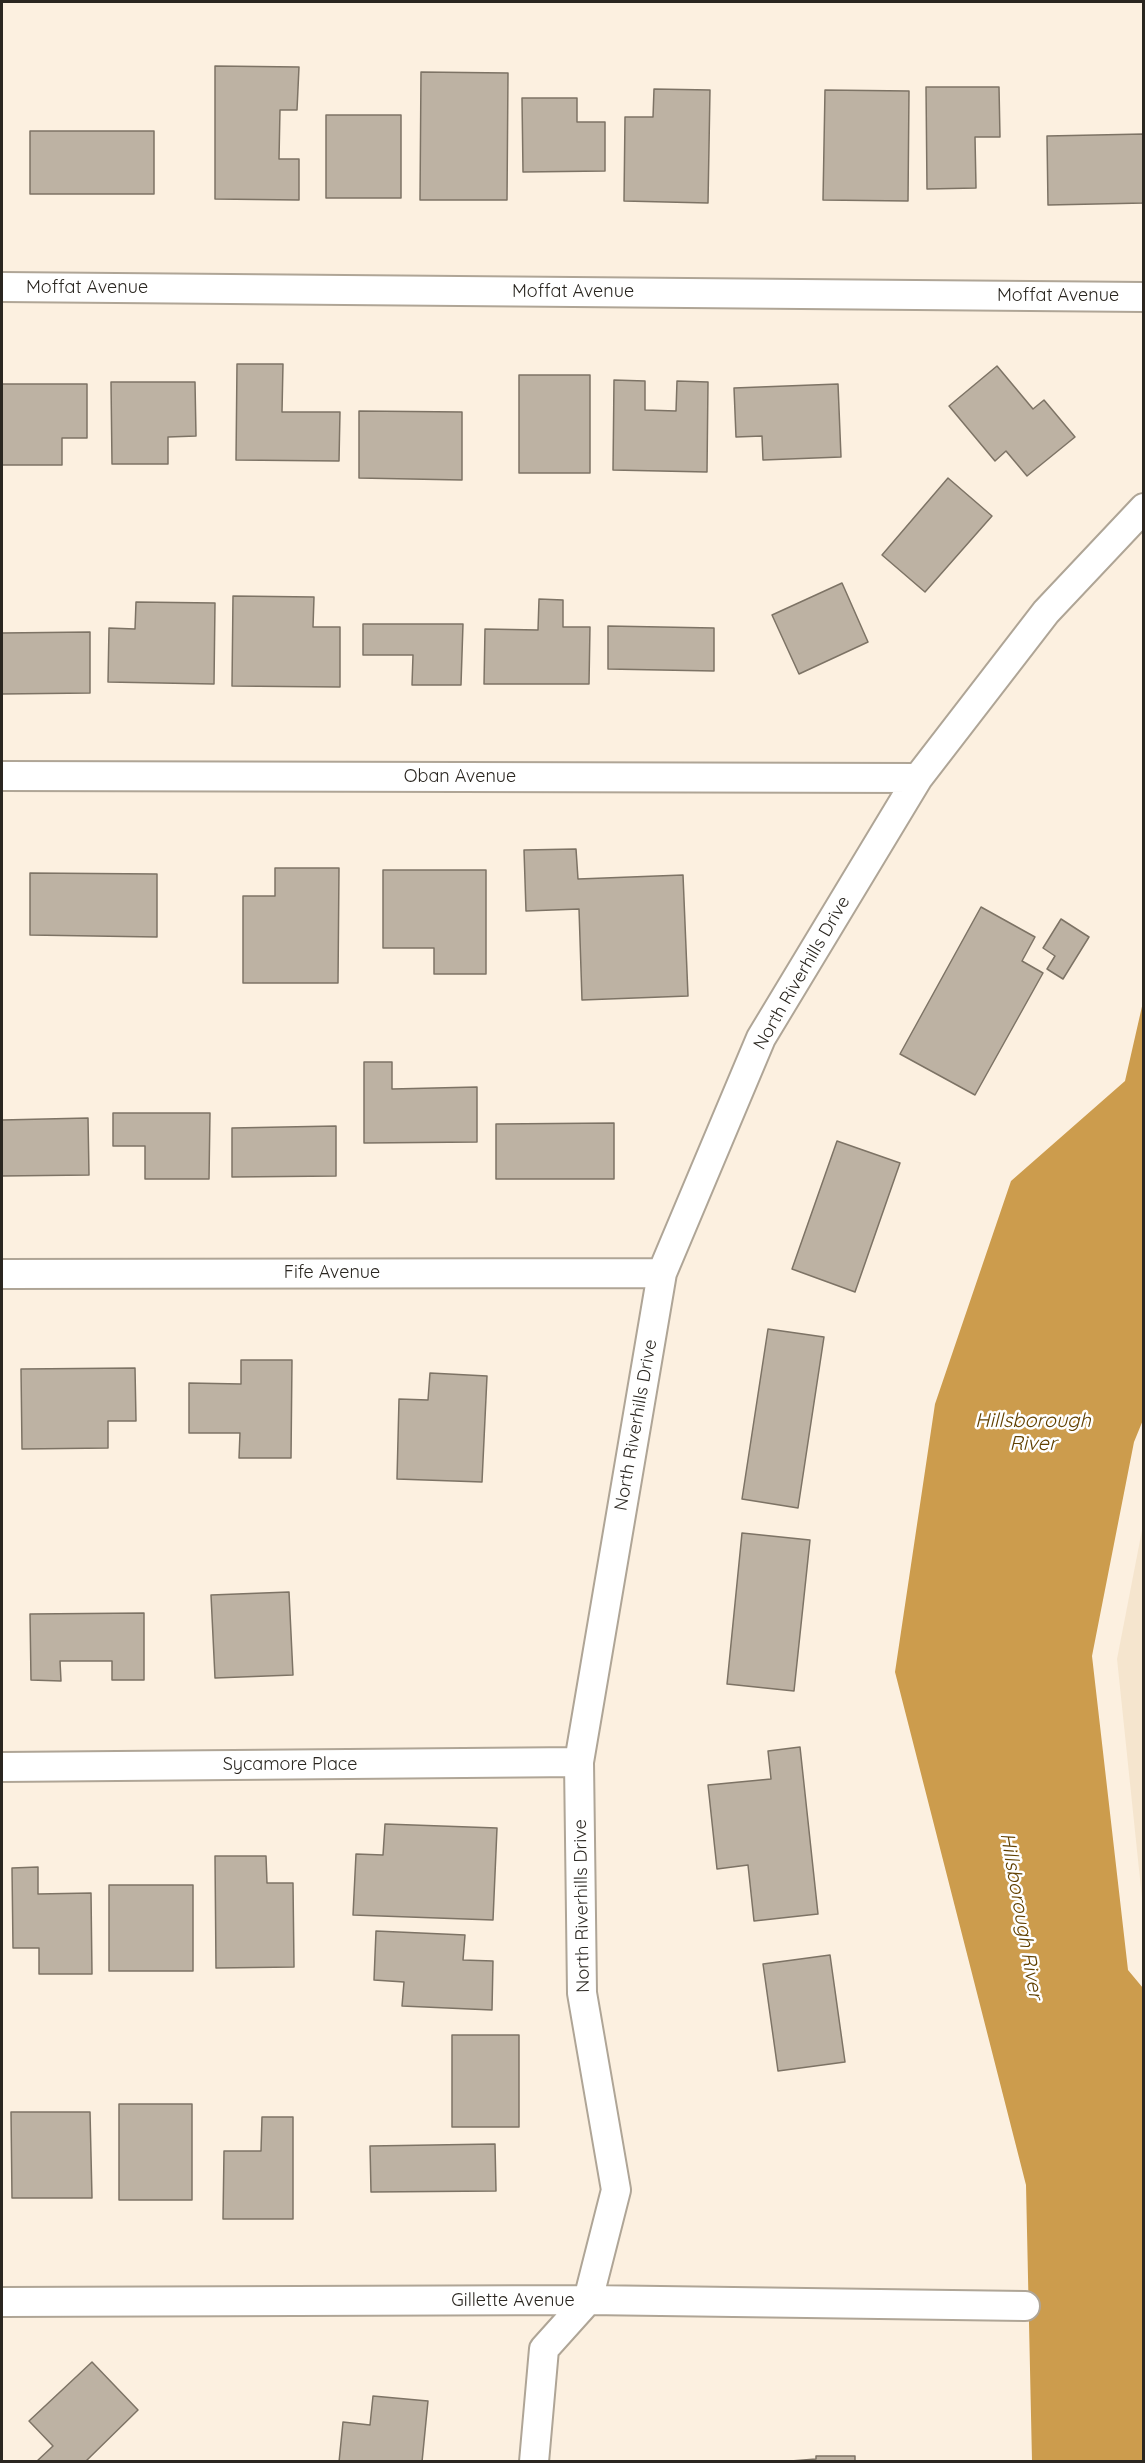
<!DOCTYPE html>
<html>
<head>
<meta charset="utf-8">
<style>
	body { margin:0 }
	#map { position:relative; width:1145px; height:2463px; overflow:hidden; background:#fcf0e0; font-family:Quicksand,sans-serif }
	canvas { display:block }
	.frame { position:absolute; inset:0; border:3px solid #2a2620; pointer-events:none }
</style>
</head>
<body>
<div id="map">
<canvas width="1145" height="2463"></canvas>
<div class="frame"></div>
</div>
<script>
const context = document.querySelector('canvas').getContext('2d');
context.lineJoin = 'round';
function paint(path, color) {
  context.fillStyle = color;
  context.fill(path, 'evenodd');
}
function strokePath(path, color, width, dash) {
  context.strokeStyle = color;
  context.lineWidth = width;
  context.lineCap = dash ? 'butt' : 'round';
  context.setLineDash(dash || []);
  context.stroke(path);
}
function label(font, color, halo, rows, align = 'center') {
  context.font = font + ' Quicksand,sans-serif';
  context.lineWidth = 5;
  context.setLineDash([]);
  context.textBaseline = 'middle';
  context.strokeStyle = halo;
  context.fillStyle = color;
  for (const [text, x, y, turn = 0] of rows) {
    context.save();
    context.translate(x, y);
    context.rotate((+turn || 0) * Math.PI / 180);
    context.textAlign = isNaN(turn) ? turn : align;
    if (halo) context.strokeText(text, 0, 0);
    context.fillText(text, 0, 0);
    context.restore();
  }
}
const built = new Path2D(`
	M1143 1525V1908L1117 1659Z`);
const water = new Path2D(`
	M1143 1002V1420L1134 1442 1092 1656 1128 1970 1143 1988V2461H1032L1026 2185 895 1672 935 1404 1011 1181 1125 1081Z`);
const building = new Path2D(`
	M215 66 299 67 297 110H280L279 159H299V200L215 199Z
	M421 72 508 73 507 200H420Z
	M926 87H999L1000 137H975L976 188 927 189Z
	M654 89 710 90 708 203 624 201 625 117H653Z
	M825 90 909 91 908 201 823 200Z
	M522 98H577V122H605V171L523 172Z
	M326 115H401V198H326Z
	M30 131H154V194H30Z
	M1144 134V203L1048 205 1047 136Z
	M237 364H283L282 412H340L339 461 236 460Z
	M997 366 1033 409 1044 400 1075 437 1027 476 1006 451 995 461 949 406Z
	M519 375H590V473H519Z
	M614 380 645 381V410L676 411 677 381 708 382 707 472 613 470Z
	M111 382H195L196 436 168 437V464H112Z
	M2 384H87V438H62V465H2Z
	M838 384 841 457 763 460 762 436 736 437 734 388Z
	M359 411 462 412V480L359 478Z
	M948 478 992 516 925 592 882 555Z
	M842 583 868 642 799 674 772 615Z
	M233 596 314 597 313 627H340V687L232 686Z
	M539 599 563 600V627H590L589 684H484L485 629 538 630Z
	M136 602 215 603 214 684 108 682 109 628 135 629Z
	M363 624H463L461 685H412L413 655H363Z
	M608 626 714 628V671L608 669Z
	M90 632V693L2 694V633Z
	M576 849 578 879 683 875 688 996 582 1000 579 909 526 911 524 850Z
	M275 868H339L338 983H243V896H275Z
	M383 870H486V974H434V948H383Z
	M30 873 157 874V937L30 935Z
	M981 907 1035 937 1022 961 1043 973 975 1095 900 1054Z
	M1061 919 1089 937 1063 979 1047 969 1055 956 1043 948Z
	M364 1062H392V1089L477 1087V1142L364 1143Z
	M113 1113H210L209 1179H145V1146H113Z
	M88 1118 89 1175 2 1176V1120Z
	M614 1123V1179H496V1124Z
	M336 1126V1176L232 1177V1128Z
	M837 1141 900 1163 855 1292 792 1269Z
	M768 1329 824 1337 798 1508 742 1499Z
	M241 1360H292L291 1458H239L240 1433H189V1383L241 1384Z
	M135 1368 136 1421H108V1448L22 1449 21 1369Z
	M430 1373 487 1376 482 1482 397 1479 399 1399 428 1400Z
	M742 1533 810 1540 794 1691 727 1684Z
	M289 1592 293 1675 215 1678 211 1595Z
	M144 1613V1680H112V1661H60L61 1681 31 1680 30 1614Z
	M800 1747 818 1914 754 1921 748 1865 717 1869 708 1785 771 1779 768 1751Z
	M385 1824 497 1828 493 1920 353 1915 356 1854 383 1855Z
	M215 1856H266L267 1883H293L294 1967 216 1968Z
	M38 1867V1894L91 1893 92 1974H39V1948H13L12 1868Z
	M109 1885H193V1971H109Z
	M376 1931 465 1935 463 1960 493 1961 492 2010 402 2006 404 1982 374 1980Z
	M830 1955 845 2062 778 2071 763 1964Z
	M452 2035H519V2127H452Z
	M119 2104H192V2200H119Z
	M11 2112H90L92 2198H12Z
	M262 2117H293V2219H223L224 2151H261Z
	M495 2144 496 2191 371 2192 370 2146Z
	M92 2362 138 2410 85 2462H36L53 2446 29 2421Z
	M373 2396 428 2401 422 2462H339L343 2422 370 2425Z
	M816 2456H855V2462H778L816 2459Z`);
const minor = new Path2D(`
	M2 287 1144 297
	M2 776 918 778
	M2 1274 662 1273
	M2 1767 579 1762
	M2 2302 588 2300 1025 2306
	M534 2462 544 2349 588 2300 616 2190 582 1993 579 1762 662 1273 761 1038 918 778 1046 612 1144 508`);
const streetNames = [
	["Moffat Avenue",87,288],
	["Moffat Avenue",573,292],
	["Moffat Avenue",1058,296],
	["Oban Avenue",460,777],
	["North Riverhills Drive",802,973,-60],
	["Fife Avenue",332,1273],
	["North Riverhills Drive",636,1425,-80],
	["Sycamore Place",290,1765],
	["North Riverhills Drive",582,1906,-91],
	["Gillette Avenue",513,2301]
];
const waterNames = [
	["Hillsborough",1033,1421],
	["River",1033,1444],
	["Hillsborough River",1021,1916,80]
];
paint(built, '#f5e5ce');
paint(water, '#cc9c4d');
paint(building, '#bdb2a3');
strokePath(building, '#7d7365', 1.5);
strokePath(minor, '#afa596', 32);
strokePath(minor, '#fff', 28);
label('18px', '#2a2620', '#fff', streetNames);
label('italic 20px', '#614000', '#fff', waterNames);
</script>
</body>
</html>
